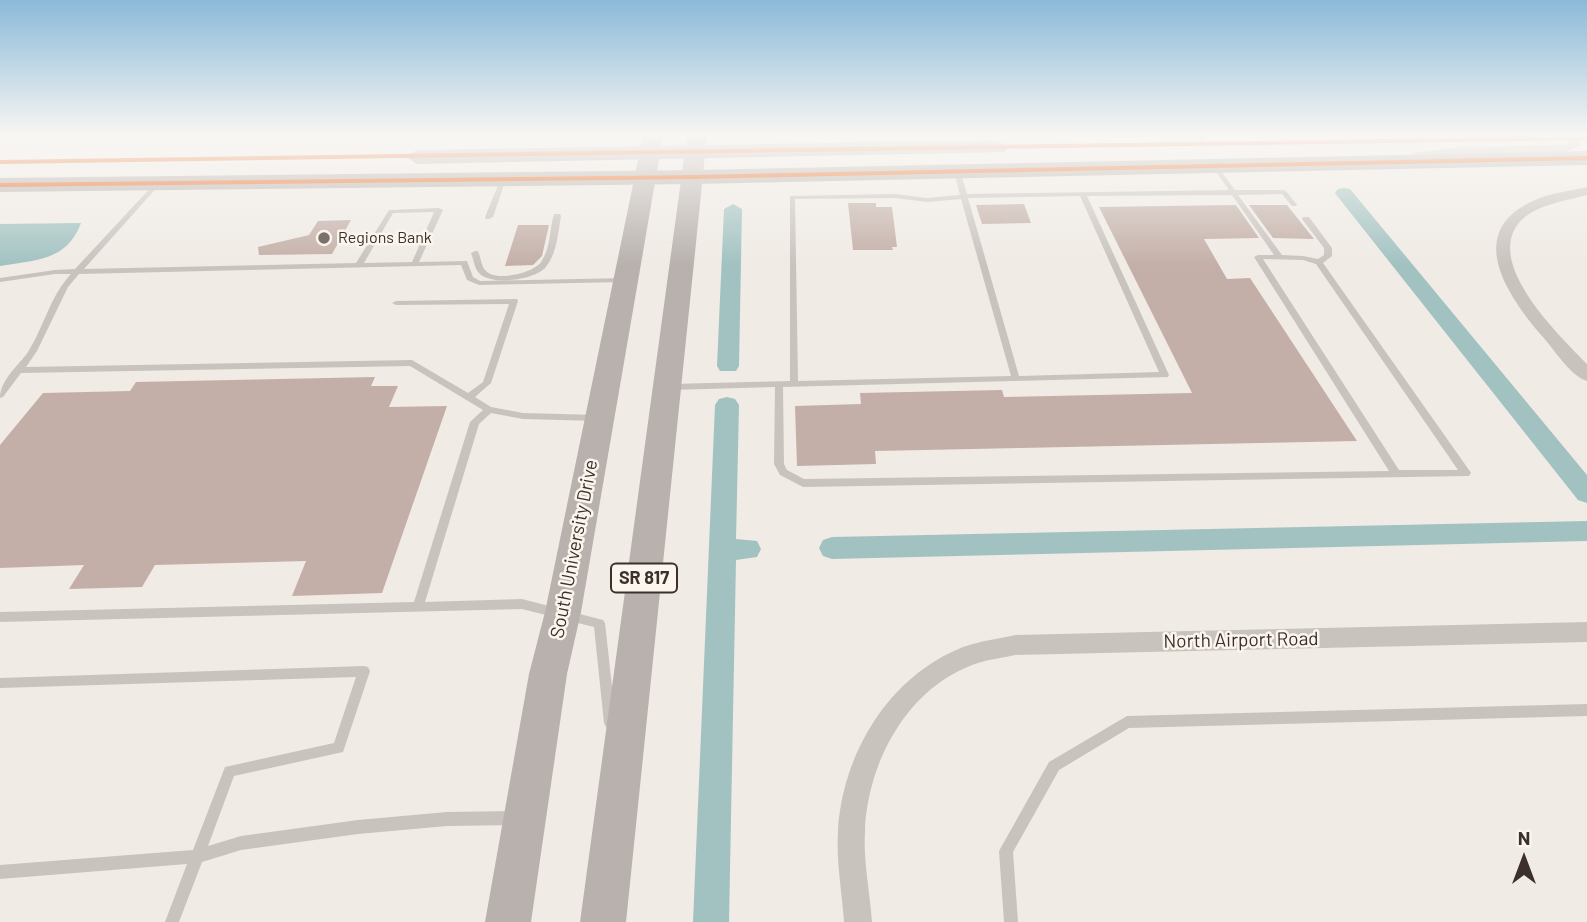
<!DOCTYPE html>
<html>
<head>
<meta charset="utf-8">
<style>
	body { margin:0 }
	#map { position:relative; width:1587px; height:922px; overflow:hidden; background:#f0ebe5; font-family:Barlow,sans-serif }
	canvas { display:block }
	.north { position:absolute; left:1489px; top:824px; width:70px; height:70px; -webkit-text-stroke:5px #fbf5ee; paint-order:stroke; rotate:0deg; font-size:19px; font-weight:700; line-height:28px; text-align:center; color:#3b302b }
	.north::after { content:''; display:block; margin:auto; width:24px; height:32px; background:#3b302b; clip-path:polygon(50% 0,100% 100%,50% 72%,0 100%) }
</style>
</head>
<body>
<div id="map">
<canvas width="1587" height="922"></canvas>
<div class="north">N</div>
</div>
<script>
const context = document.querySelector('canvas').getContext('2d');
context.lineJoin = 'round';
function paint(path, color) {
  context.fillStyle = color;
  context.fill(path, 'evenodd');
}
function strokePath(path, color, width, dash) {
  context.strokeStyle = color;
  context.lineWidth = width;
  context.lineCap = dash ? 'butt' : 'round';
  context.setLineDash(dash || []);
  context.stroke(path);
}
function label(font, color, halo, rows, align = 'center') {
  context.font = font + ' Barlow,sans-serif';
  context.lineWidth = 5;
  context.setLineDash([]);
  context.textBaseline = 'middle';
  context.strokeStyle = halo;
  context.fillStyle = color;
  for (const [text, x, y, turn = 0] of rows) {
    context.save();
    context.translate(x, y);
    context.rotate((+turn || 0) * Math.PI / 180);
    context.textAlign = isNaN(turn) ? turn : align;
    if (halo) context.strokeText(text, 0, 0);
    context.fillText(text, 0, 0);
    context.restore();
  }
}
const water = new Path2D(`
	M81 223C67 261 36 260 0 266V224Z`);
const canal = new Path2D(`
	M1344 188 1350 189 1587 475V503L1578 500 1338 197 1335 193 1338 189Z
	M733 204 742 209 739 366 736 371H720L717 366 724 209Z
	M727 397 735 399 739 405 736 539 757 541 761 549 757 557 736 560 729 922H693L715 405 719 399Z
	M1587 521V541L832 559 823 556 819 548 823 540 832 537Z`);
const building = new Path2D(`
	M848 203H876V207H892L897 247H892L893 250H853Z
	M1024 204 1031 223 982 224 976 205Z
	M1236 205 1259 238 1204 239 1227 279 1250 278 1357 441 875 451 876 464 797 466 795 406 861 404 860 393 1002 390 1004 397 1192 393 1099 207Z
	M1249 205H1287L1314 239 1273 238Z
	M351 220 332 254 259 255 258 247 309 235 318 221Z
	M518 225H549L542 256 533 265 505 266Z
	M375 377 371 386H398L389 407 447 406 382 593 292 596 306 561 155 565 142 587 69 589 84 565 0 568V445L43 393 130 391 136 382Z`);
const service = new Path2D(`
	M1200 136H1206L1202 144 1200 145 1197 143Z
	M1351 136H1358L1361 141 1356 142Z
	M1415 136H1422L1425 140 1420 141Z
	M1477 136H1485L1487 139 1482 140Z
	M1214 163 1216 164 1235 190H1284L1286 191 1297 205 1296 206H1292L1282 194 1238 195 1282 255 1303 256 1318 259 1324 255V248L1302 219 1303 217H1309L1332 248V256L1323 263 1469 470 1471 473 1469 476 803 487 780 475 774 464 775 387 671 390 667 387 671 384 790 381V196L895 194 927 198 960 195 954 171 957 169 960 171 967 194 1229 190 1211 165ZM1232 195 1274 255H1258L1254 257 1389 471 804 479 787 470 784 464 783 387 1168 377 1169 375 1087 196ZM1080 196 1159 372 1019 376 968 198ZM895 198 927 202 961 199 1011 376 798 381 795 199ZM1263 259 1303 260 1316 264 1458 470H1399Z
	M501 178 506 179 493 217 489 219H486L485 217Z
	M155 183 160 184 84 269 356 263 389 210 439 208 443 210 419 262 467 261 473 277 480 281 627 278 628 280 624 282 479 285 467 280 461 265 79 274 68 287 37 351 26 367 412 360 468 393 483 382 509 304 396 305 392 303 396 301 517 299 518 301 491 383 475 397 491 407 523 413 598 415 603 418 598 421 523 419 491 413 479 424 425 602 522 599 603 620 605 623 616 723 614 727 610 729 606 727 604 723 594 627 522 609 0 622V612L414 602 470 422 483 410 410 366 21 373 3 397 0 398C0 380 18 366 28 352 44 327 50 296 71 274H55L0 282V278L55 270 75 269ZM434 212 412 262 364 263 393 213Z
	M554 214H560L561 216C558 233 557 254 545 268 534 280 490 286 479 273 474 268 474 260 471 253L475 251H478C481 257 481 267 486 271 496 282 534 273 541 262 551 248 549 230 554 214Z
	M364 666 368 667 370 671 343 752 234 776 208 846 241 836 358 820 447 812 517 811 522 813 524 818 522 823 517 825 447 826 358 834 241 850 202 862 179 922H165L187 864 0 879V865L193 850 225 767 334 743 356 677 0 688V678Z
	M1587 704V716L1129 728 1059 770 1013 852 1018 922H1004L999 851 1049 762 1127 716Z`);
const minor = new Path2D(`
	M1569 136H1581L1579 146 1563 153 1463 155 1413 161 1406 157 1413 153 1463 147 1562 145 1567 144Z
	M1587 187V195C1565 201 1533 205 1518 224 1486 266 1560 336 1587 364V381C1570 376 1554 349 1542 336 1507 295 1463 231 1535 200 1551 193 1570 191 1587 187Z
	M1587 622V642L1015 655C1003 658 990 659 978 663 908 686 868 761 865 831 863 861 870 892 872 922H844C842 892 836 861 838 831 843 753 888 677 963 647 980 641 998 639 1015 635Z`);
const primary = new Path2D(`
	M643 136H663L581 612 567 674 531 922H485L529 674 545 612Z
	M687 136H707L626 922H580Z`);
const trunk = new Path2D(`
	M997 140 1008 147 1005 152 417 164 406 157 417 150Z
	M1587 151V165L694 184 0 192V178L694 170Z`);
const cycleway = new Path2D(`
	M1575 136H1587V140L0 164V160Z
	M1587 156V160L694 179 0 187V183L694 175Z`);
const markers = [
	[324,238,7,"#7a716c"]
];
const farPoinames = [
	["Regions Bank",338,238]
];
const shields = [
	[644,578,66]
];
const shieldNames = [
	["SR 817",644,578]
];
const streetNames = [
	["South University Drive",574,549,-79],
	["North Airport Road",1241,640,-1]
];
paint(water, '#a1c2c1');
paint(canal, '#a1c2c1');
paint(building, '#c3afa7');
paint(service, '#c9c3be');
paint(minor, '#c9c3be');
paint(primary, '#b8b1ad');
paint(trunk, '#b4aea8');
paint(cycleway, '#e8590c');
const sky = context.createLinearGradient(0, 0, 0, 266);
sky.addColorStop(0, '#8bbad8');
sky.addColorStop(0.51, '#f8f6f3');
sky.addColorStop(1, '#f8f6f300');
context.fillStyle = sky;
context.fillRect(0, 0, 1587, 266);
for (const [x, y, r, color] of markers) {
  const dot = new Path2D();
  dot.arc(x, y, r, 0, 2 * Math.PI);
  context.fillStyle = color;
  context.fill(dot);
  strokePath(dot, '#fbf5ee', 2.5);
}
label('16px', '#3b302b', '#fbf5ee', farPoinames, 'left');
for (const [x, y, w] of shields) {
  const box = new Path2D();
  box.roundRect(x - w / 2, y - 14.5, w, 29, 5);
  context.fillStyle = '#fbf5ee';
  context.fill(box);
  strokePath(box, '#3b302b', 2);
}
label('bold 18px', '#3b302b', null, shieldNames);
label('19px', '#3b302b', '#fbf5ee', streetNames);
</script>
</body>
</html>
